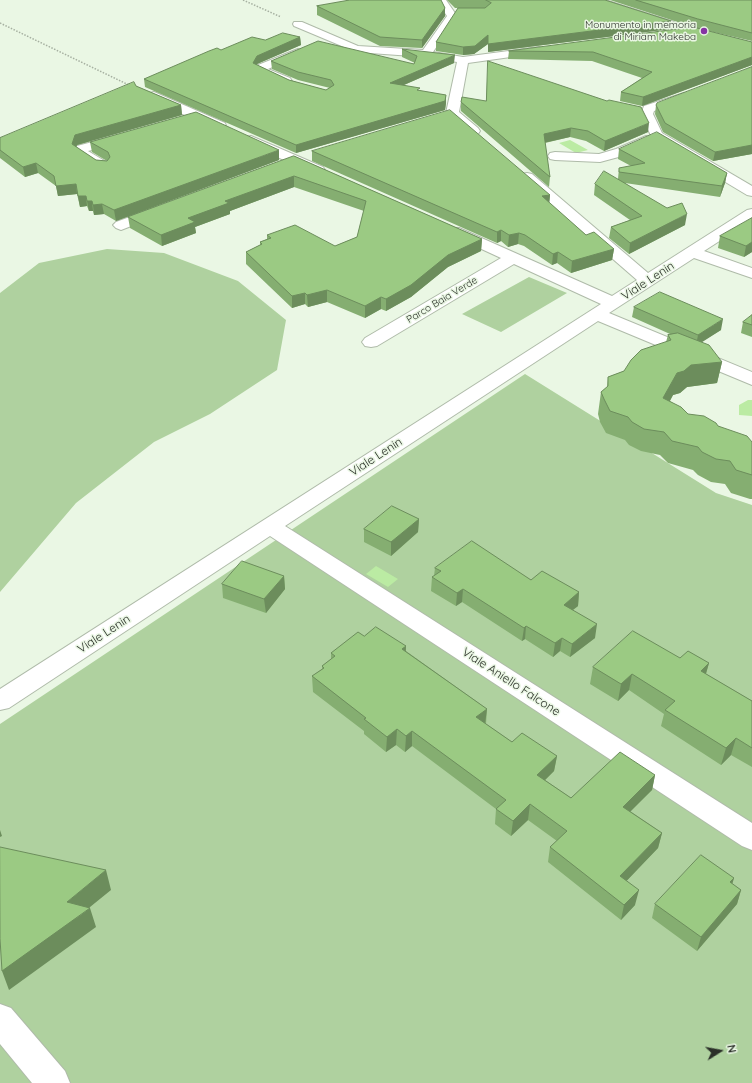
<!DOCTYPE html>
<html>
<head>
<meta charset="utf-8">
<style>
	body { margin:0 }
	#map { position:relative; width:752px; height:1083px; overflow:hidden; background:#eaf7e4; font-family:Quicksand,sans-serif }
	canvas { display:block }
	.north { position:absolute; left:700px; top:1031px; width:40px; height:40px; -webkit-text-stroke:3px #eaf7e4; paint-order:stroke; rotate:79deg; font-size:11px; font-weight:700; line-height:16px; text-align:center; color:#2b3029 }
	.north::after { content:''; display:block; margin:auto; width:14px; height:18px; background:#2b3029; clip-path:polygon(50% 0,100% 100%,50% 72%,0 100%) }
</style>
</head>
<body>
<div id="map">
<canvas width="752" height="1083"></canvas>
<div class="north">N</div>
</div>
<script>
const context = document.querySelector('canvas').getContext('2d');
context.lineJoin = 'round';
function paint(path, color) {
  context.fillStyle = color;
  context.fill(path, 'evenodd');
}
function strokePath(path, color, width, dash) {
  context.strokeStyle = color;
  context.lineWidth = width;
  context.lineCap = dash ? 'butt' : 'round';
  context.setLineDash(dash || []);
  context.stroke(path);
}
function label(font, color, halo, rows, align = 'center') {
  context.font = font + ' Quicksand,sans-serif';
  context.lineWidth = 3;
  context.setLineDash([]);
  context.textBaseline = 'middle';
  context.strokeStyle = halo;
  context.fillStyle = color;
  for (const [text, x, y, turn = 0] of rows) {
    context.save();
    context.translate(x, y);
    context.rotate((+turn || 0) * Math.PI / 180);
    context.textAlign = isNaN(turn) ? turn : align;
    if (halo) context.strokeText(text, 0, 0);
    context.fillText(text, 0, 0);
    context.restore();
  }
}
const green = new Path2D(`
	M107 249 164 253 238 281 286 320 277 370 210 414 154 442 76 503 0 592V293L39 263Z
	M529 277 567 293 501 332 462 314Z
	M525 374 716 493 752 505V1083H0V724Z`);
const water = new Path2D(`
	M570 140 588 150 576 153 559 143Z
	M748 400H752V416L739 415V405Z
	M376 566 398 579 388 587 366 574Z`);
const path = new Path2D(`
	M243 0 281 17
	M0 23 131 86`);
const minor = new Path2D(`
	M436 0H446L457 16 433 52 463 57 539 47 545 50 539 53 468 63 459 112 478 128 480 131 478 134H468L446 113 457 62 426 57 356 52 294 26 293 24 294 22H302L358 46 423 50 447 16Z
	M589 0H605L696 29 752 43V49L688 33 590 2Z
	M298 49 304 52 302 54 268 69 290 78 292 81 290 84H282L257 72 255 70 258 65Z
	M154 92 225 123 226 126 220 130 215 129 150 99 148 96 150 93Z
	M684 93 688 94 690 97 688 100 654 111 653 114 662 133 752 186V196L747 195 652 138 641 114 644 106Z
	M119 135 124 136 126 139 124 142 88 151 108 163 110 166 108 169H98L74 153 77 146Z
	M251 136 323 167 325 170 323 173H313L246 143 244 140 246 137Z
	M646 136 651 137 653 140 651 143 626 155 600 162 555 160 550 159 548 156 550 153 555 152 599 154 616 149Z
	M527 173 532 174 648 273 747 210 752 209V220L704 251 752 268V278L694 258 609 313 752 372V385L598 321 285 526 752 823V850L742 846 270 536 9 708 0 710V689L601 304 514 264 377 346 371 347 365 346 362 342 365 338 501 258 449 234 446 231 449 228H459L612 296 637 280 522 180 520 177 522 174Z
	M157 207 162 208 164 211 162 214 121 230 116 228 113 225 116 222Z
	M0 1004 11 1008 65 1071 70 1083H32L0 1044Z`);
const wall = new Path2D(`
	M346 0H441L445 8V16L422 48 380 46 317 15V6L346 1Z
	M447 0H605L670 29 488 52V44L474 54 463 55 436 51V42L485 8H455Z
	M610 0H752V41L696 28Z
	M300 37 301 45 257 64V65L289 80 326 90 330 88 298 80 272 69 271 61 414 64 415 63 402 57V49L454 63 404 85 420 91 446 95V103L445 110 296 153 145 87 144 79 221 50 265 40Z
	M752 42V65L642 106 620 101 621 92 642 78 592 61 508 59 509 51Z
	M752 67V154L713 161 663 132 655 114 656 105Z
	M136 86 181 105 182 115 77 145 76 147 96 160 107 161 92 152 90 142 279 160 116 221 104 214 94 215 93 211H89L87 206 80 207 77 194 58 196 56 186 38 173 25 177 0 158V138Z
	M461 102 648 132 604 151 586 141 570 137 545 143 550 177 549 187 461 111Z
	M619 149 727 173 725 183 720 197 625 183 685 225 629 254 609 238 611 227 630 220 594 195 595 184 618 179 619 168 631 166 618 159Z
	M312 151 550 195 549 203 586 235 614 249 612 260 571 273 557 263 552 265 524 246 518 244 508 247 501 241 497 243 312 161Z
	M294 156 482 239 481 251 448 267 411 297 386 311 381 309 365 318 327 302 308 307 305 304 292 308 246 264V252L260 245V242L267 239V235L335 246 357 237 364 211 294 187 230 211V214L195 227 196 233 162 246 130 228 128 217Z
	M752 218V252L744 257 718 248 720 236Z
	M634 307 721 330 701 342 722 362 717 383 687 387 680 393 673 395 670 401 688 414 718 426 752 442V499H750L731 493 725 484 711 482 698 475 693 470 668 463 660 455 641 451 629 445 625 440 606 433 600 422 598 414 601 392 607 387 608 377 624 371 666 342 668 335 670 334 632 317Z
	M752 315V337L741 333 743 322Z
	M419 519 418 532 391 556 364 542V529Z
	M435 568 531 580 579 592 578 606 573 610 595 638 570 657 560 651 553 657 525 639 522 641 462 602 456 606 431 591 432 577 434 576Z
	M284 576 285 589 266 613 223 598 222 584Z
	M364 636 406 646V651L487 709 486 724 512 742 557 756 554 771 545 780 571 798 655 775 652 790 630 811 662 833 658 848 626 881 635 905 621 920 548 862 550 847 557 841 528 820 511 836 495 824 496 809 412 746 405 752 396 745 386 752 364 734V731L313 692 312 676 322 669V666L331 659V653Z
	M680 658 709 663 706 674 752 701V767L731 755 721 765 661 726 664 714 629 690 618 701 590 684 593 667Z
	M734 878 732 884 741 890 737 904 697 951 652 918 655 904Z`);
const shadedWall = new Path2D(`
	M445 8V16L422 48V40Z
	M671 21 670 29 488 52V44Z
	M488 35V44L474 54 463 55V47Z
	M300 37 301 45 257 64 254 71 253 63 257 56Z
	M455 55 454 63 390 91V83Z
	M752 57V65L642 106 643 97Z
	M446 95V103L445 110 296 153V145Z
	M181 105 182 115 77 145 73 154 72 144 75 135Z
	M649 123 648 132 604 151 605 141Z
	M571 128 570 137 543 143 544 134Z
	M752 145V154L713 161 715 152Z
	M279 150V160L116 221 114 210Z
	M36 163 38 173 25 177 23 167Z
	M727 173 725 183 720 197 722 186Z
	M294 176V187L230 211V214L195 227 196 233 162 246 161 235 188 218 225 201Z
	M76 184 77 194 58 196 56 186Z
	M550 195 549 206 542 196Z
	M78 196H86L87 206 80 207Z
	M87 201H92L93 211H89Z
	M102 204 104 214 94 215 93 205Z
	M687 214 685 225 629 254 630 243Z
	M501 230V241L497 243V232Z
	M519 233 518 244 508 247 509 235Z
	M482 239 481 251 448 267 411 297 386 311V299L448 255Z
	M752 242V252L744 257 746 246Z
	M614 249 612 260 571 273 572 261Z
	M558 252 557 263 552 265 553 254Z
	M327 290V302L308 307 307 295Z
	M305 293V304L292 308V296Z
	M381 297V309L365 318V306Z
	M723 319 721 330 696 346 698 335Z
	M722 362 717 383 687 387 680 393 673 395 659 420 663 398 677 373 691 365Z
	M419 519 418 532 391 556V542Z
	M284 576 285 589 266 613 264 599Z
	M463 589 462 602 456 606 457 593Z
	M579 592 578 606 562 618 564 605Z
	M597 624 595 638 570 657 572 644Z
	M526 626 525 639 522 641 524 628Z
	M562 638 560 651 553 657 555 643Z
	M406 646 405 661 402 649Z
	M709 663 704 680 701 671Z
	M632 674 629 690 618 701 621 684Z
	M487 709 485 724 476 717Z
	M397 729 396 745 386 752 387 737Z
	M412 731V746L405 752 406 736Z
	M736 738 731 755 721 765 726 748Z
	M557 756 554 771 535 790 537 775Z
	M655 775 652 790 620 822 623 807Z
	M530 804 528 820 511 836 513 821Z
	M0 830 2 836 0 837Z
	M662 833 658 848 617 891 620 876Z
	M106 870 111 890 74 920 90 908 96 927 9 990 2 971 67 902Z
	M734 878 730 891V882Z
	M639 890 635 905 621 920 624 905Z
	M741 890 737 904 697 951 701 937Z`);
const building = new Path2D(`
	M350 0H441L445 8 422 40 380 37 317 6Z
	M486 0H605L671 21 488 44V35L475 46 463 47 436 42 458 8H485L491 3Z
	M636 0H752V33L698 19Z
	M693 27 752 42V57L643 97 621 92 652 72 593 52 509 51Z
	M283 33 300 37 257 56 253 63 289 80 326 90 334 85 331 80 298 72 271 61 318 41 414 64 417 56 402 49 455 55 390 83 420 88 417 90 446 95 445 101 296 145 144 79 209 51 217 48 221 50 252 37 265 40Z
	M488 61 607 101 609 100 641 107 649 123 605 141 588 131 571 128 544 134 550 177 461 102 462 97 486 101Z
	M752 67V145L715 152 665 123 656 105 657 103Z
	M134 82 136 86 181 105 75 135 72 144 96 160 107 161 110 157 108 152 90 142 196 112 279 150 114 210 102 204 93 205 92 201H87L86 196H78L76 184 56 186 54 176 36 163 23 167 0 150V138Z
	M450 110 550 195 542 196 586 235 594 232 614 249 572 261 558 252 553 254 525 235 519 233 509 235 501 230 497 232 312 151Z
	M657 132 727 173 722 186 619 172V168L645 163 619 149Z
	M294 156 482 239 448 255 411 285 386 299 381 297 365 306 327 290 307 295 305 293 292 296 246 252 262 244 260 242 271 238 267 235 295 225 335 246 357 237 366 201 294 176 225 201 229 203 188 218 195 222 161 235 128 217Z
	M604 171 667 208 682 203 687 214 630 243 611 227 642 216 595 184Z
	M752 218V242L746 246 720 236Z
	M660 292 723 319 698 335 634 307Z
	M752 315V325L743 322Z
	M678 333 709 345 722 362 691 365 684 371 677 373 663 398 681 407 688 414 704 416 716 423 718 426 747 436 752 442V475L736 470 730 461 716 459 702 452 698 447 672 441 664 432 644 429 632 422 628 417 610 411 604 399 601 392 608 386V377L624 371 631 360 641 350 671 340 668 335Z
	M392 506 419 519 391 542 364 529Z
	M472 541 531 580 542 571 579 592 564 605 597 624 572 644 562 638 555 643 526 626 524 628 463 589 457 593 432 577 441 571 435 568Z
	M242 561 284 576 264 599 222 584Z
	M376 627 406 646 402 649 487 709 476 717 512 742 522 733 557 756 537 775 571 798 620 752 655 775 623 807 662 833 620 876 639 890 624 905 550 847 567 831 530 804 513 821 496 809 506 800 412 731 406 736 397 729 387 737 364 719 366 718 312 676 324 668 322 666 335 656 331 653 358 632 364 636Z
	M633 631 680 658 688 651 709 663 701 671 752 701V748L736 738 726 748 665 710 675 701 632 674 621 684 593 667Z
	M0 847 106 870 67 902 90 908 2 971 0 939Z
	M701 855 734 878 730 882 741 890 701 937 655 904Z`);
const markers = [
	[704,31,4,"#8534a3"]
];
const farPoinames = [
	["Monumento in memoria",696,25],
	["di Miriam Makeba",696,37]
];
const farStreetnames = [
	["Parco Baia Verde",442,300,-31]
];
const streetNames = [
	["Viale Lenin",648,281,-33],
	["Viale Lenin",376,457,-33],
	["Viale Lenin",104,634,-33],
	["Viale Aniello Falcone",511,682,33]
];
paint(green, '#afd19f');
paint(water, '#bbeba3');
strokePath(minor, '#afbba9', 2);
strokePath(path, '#a6b0a1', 1.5, [1.5, 1.5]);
paint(minor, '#fff');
paint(wall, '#85ae71');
paint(shadedWall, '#6c8d5c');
paint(building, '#9bca83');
strokePath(building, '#6c8d5c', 1);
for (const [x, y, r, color] of markers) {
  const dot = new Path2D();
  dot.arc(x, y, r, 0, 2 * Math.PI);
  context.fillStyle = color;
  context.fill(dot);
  strokePath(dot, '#eaf7e4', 1.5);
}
label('10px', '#2b3029', '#eaf7e4', farPoinames, 'right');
label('10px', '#2b3029', '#eaf7e4', farStreetnames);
label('12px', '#2b3029', '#eaf7e4', streetNames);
</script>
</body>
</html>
